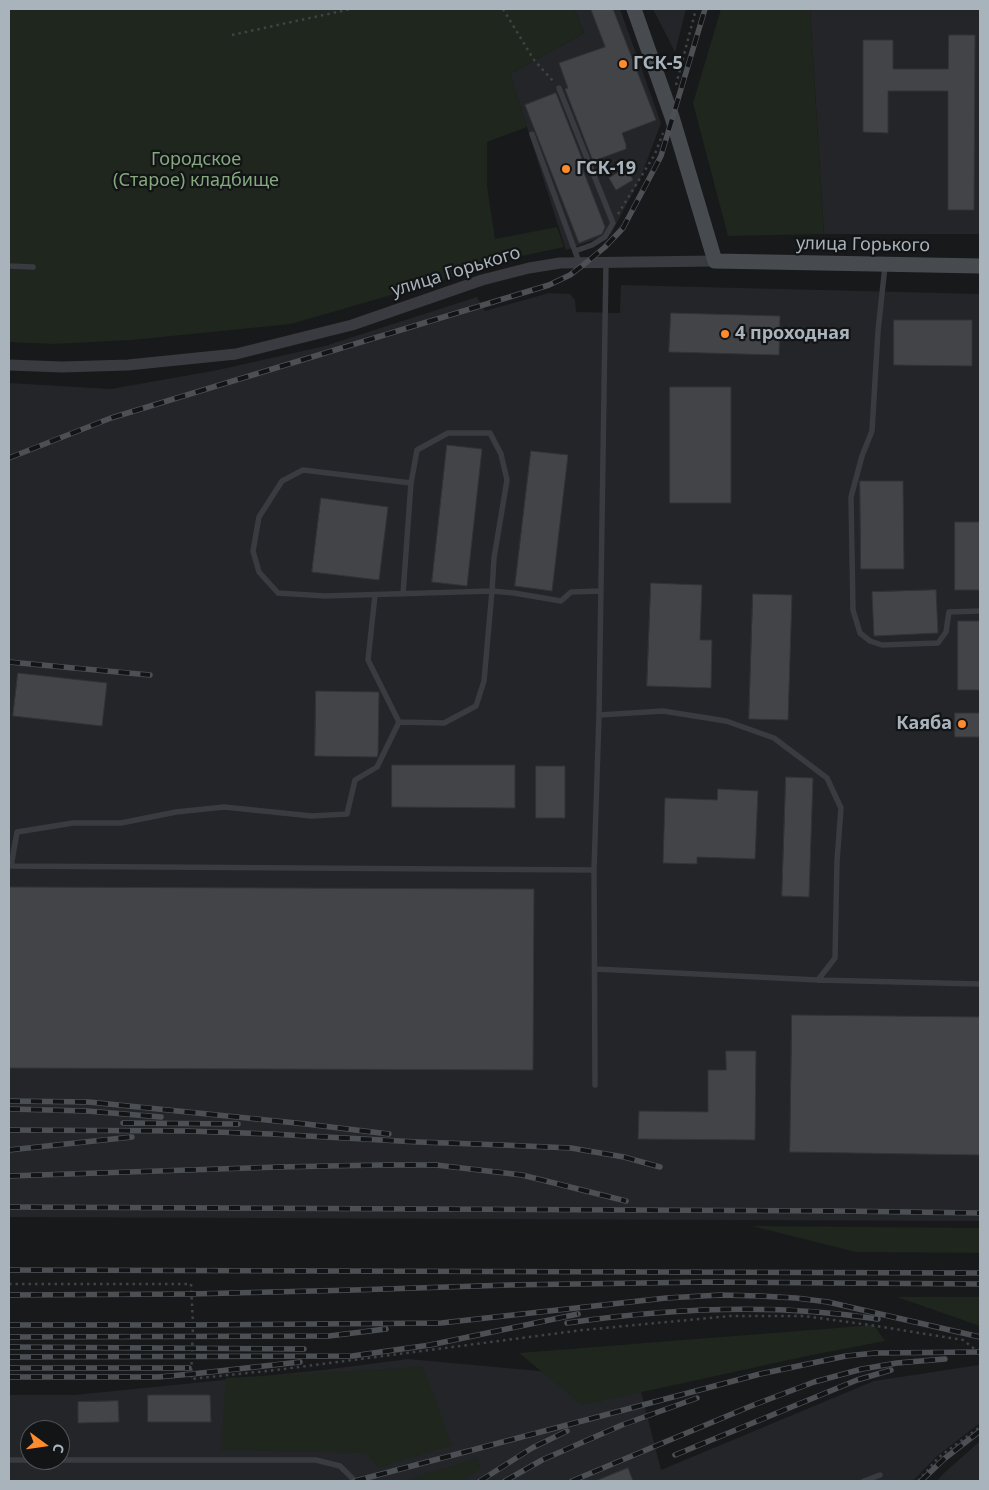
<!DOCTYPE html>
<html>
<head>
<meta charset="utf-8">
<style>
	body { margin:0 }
	#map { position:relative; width:989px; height:1490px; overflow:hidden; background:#18191b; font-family:"Noto Sans",sans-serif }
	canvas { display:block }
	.frame { position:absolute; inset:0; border:10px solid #a9b3bc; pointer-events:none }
	.north { position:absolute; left:20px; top:1420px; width:50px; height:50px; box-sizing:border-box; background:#131416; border:1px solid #4f5458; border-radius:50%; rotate:104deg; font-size:14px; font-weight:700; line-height:20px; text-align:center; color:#a9b3bc }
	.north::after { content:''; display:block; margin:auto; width:18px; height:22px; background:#ff8b2c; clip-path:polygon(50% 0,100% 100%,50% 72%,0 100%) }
</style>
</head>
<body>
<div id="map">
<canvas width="989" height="1490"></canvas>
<div class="frame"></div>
<div class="north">С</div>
</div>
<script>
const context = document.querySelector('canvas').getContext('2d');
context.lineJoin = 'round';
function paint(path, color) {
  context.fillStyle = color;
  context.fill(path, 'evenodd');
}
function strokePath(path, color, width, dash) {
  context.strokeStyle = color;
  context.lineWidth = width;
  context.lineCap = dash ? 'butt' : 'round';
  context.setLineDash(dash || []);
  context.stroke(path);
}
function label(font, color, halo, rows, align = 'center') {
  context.font = font + ' "Noto Sans",sans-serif';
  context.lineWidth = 4.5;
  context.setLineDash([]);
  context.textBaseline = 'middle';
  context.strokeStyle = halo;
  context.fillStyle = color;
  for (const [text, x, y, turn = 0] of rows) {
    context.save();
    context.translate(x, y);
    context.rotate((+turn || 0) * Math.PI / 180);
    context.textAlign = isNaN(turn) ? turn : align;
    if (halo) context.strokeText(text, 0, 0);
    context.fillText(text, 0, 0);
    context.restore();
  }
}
const built = new Path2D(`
	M574 9H620L661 123 640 179 611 234 566 250 510 74 584 33Z
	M653 9H686L675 52Z
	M799 9H980V234H824L810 10Z
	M621 285 980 294V1221L9 1217V383L111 389 218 370 325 346 477 297 485 311 549 293 570 294 575 300 576 312 620 313Z
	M408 1359 638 1380 661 1470 874 1381 979 1365 980 1369V1423L937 1456 913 1481H9V1395H74L323 1370ZM30 1430H60V1460H30Z
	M980 1441V1481H937L943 1474Z`);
const green = new Path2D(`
	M9 9H574L584 33 510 74 527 127 487 142V186L495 239 557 227 564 247 498 261 450 278 291 324 132 340 53 344 9 342Z
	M721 9 810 10 824 234 728 236 693 103Z
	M752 1226 980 1228V1253L856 1252Z
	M897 1297H980V1326Z
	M874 1325 885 1341 812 1355 582 1405 519 1353Z
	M423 1367 452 1445 378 1468 366 1453 221 1450 226 1378Z
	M477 1458 481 1468 462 1481H403Z`);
const building = new Path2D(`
	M591 9H613L656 120 622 133 626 145V149L593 161 565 89 568 88 559 63 605 47Z
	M949 35H975L974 210H948V91H888V133L863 132V40H893V69H948Z
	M556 93 584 164 581 165 605 227 602 234 579 243 525 105Z
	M626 168 633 180 616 190 609 178Z
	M671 313 780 316 779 355 669 352Z
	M894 320H972V366L894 365Z
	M670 387H731V503H670Z
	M447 445 482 449 467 586 432 582Z
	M531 451 568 455 552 591 515 586Z
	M860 481H903L904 569H861Z
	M321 498 388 507 379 580 312 572Z
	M955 522H980V590H955Z
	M651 583 702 585 700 640H712L711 688 647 686Z
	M936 590 938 633 874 636 872 592Z
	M753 594 792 595 788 720 749 719Z
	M958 621H980V690H958Z
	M18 673 107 683 102 726 13 716Z
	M316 691 379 692 378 754 377 757 315 756Z
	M955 713H980V737H955Z
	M392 765H515V808L392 807Z
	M536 766H565V818H536Z
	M786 777 813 778 809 897 782 896Z
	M718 789 758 791 755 859 697 857V864L663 863 665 798 717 800Z
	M9 887 534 889 533 1070 9 1068Z
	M792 1015 980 1017V1155L790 1152Z
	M726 1051H756L755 1140 638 1139 639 1111 708 1112V1070H726Z
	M148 1395H210L211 1422H148Z
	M118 1401 119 1422 78 1423V1402Z
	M628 1468 633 1481H596Z`);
const path = new Path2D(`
	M503 9 534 60 553 81
	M232 35 351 9
	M676 85 696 9
	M618 214 655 154 663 133
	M9 1284H191L193 1325 191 1379 276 1370 583 1330 730 1316H804L870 1325 963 1340 976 1350 980 1356
	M918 1481 939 1457 980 1427`);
const lane = new Path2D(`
	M559 88 613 223 605 237 592 245 575 251
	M532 134 579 262
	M9 266 33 267
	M885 266 878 331 872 431 862 456 851 497 853 610 860 633 870 641 882 645 938 643 946 632 949 612 980 611
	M403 594 411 483
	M375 595 368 660 399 722 444 723 476 706 484 681 492 591 494 558 507 480 501 454 490 433H448L417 450 411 483 303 470 282 481 259 517 253 551 259 572 278 593 325 596 492 591 514 593 561 601 571 592 600 591
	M599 715 663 711 726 721 774 738 827 778 841 808 837 861 835 958 818 980
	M9 866 594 870
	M11 866 17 832 73 823H121L176 812 224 807 312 816 347 814 355 780 377 767 399 722
	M595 969 818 980 980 984
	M595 1085 594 870 599 715 606 262
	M9 1460H30
	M60 1460H316L340 1466 355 1481
	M864 1481 880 1475`);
const street = new Path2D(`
	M9 365 62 367 128 365 236 354 352 325 482 280 529 268 560 263 715 261`);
const secondary = new Path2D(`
	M634 9 672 117 715 261 980 266`);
const rail = new Path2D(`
	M9 458 111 418 549 285 570 275 587 262 605 247 623 228 661 156 705 9
	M9 662 150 675
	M9 1101 89 1102 306 1124 389 1134
	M9 1109 87 1111 161 1117
	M123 1123 238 1124
	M9 1130 187 1131 271 1134 418 1142 503 1145 571 1148 624 1157 660 1167
	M9 1150 132 1137
	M9 1176 278 1167 380 1165H436L522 1175 626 1201
	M9 1207 839 1211 980 1213
	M9 1270 980 1273
	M9 1295 191 1294 354 1290 509 1285 707 1282 980 1284
	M567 1323C670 1308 775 1303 878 1319
	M9 1325H193L441 1323 666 1298 720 1295 760 1296 796 1298 828 1302 980 1337
	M9 1337 329 1336 386 1329
	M9 1347 304 1349
	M9 1357 352 1356 430 1345 578 1314
	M9 1368H189
	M9 1377H158L192 1374 300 1362
	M675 1455 857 1380 891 1370
	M355 1481 760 1374 846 1356 875 1353 980 1352
	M480 1481 532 1448 567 1431
	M505 1481 542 1460 622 1425 697 1398
	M572 1481 751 1406 814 1382 862 1369 897 1363 945 1359
	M921 1481 944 1459 980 1431`);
const markers = [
	[623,64,5,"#ff8b2c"],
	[566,169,5,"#ff8b2c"],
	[725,334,5,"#ff8b2c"],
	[962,724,5,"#ff8b2c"]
];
const poiNames = [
	["ГСК-5",633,64],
	["ГСК-19",576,169],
	["4 проходная",735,334],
	["Каяба",952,724,"right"]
];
const parkNames = [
	["Городское",196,160],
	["(Старое) кладбище",196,181]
];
const streetNames = [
	["улица Горького",863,245,1],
	["улица Горького",456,272,-17]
];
paint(built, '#242528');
paint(green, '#1e261d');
paint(building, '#424448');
strokePath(building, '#323337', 1);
strokePath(path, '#3f4347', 2.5, [2.5, 4]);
strokePath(lane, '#393b40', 5.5);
strokePath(street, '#393b40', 11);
strokePath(secondary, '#474b50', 15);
strokePath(rail, '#4c5055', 5.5);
strokePath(rail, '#131416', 4, [11]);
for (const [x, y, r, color] of markers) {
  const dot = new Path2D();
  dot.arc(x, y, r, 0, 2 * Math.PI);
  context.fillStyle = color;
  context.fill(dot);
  strokePath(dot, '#131416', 2);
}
label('bold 18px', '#a9b3bc', '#131416', poiNames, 'left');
label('18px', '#85a87f', '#131416', parkNames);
label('18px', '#a9b3bc', '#131416', streetNames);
</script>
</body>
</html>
